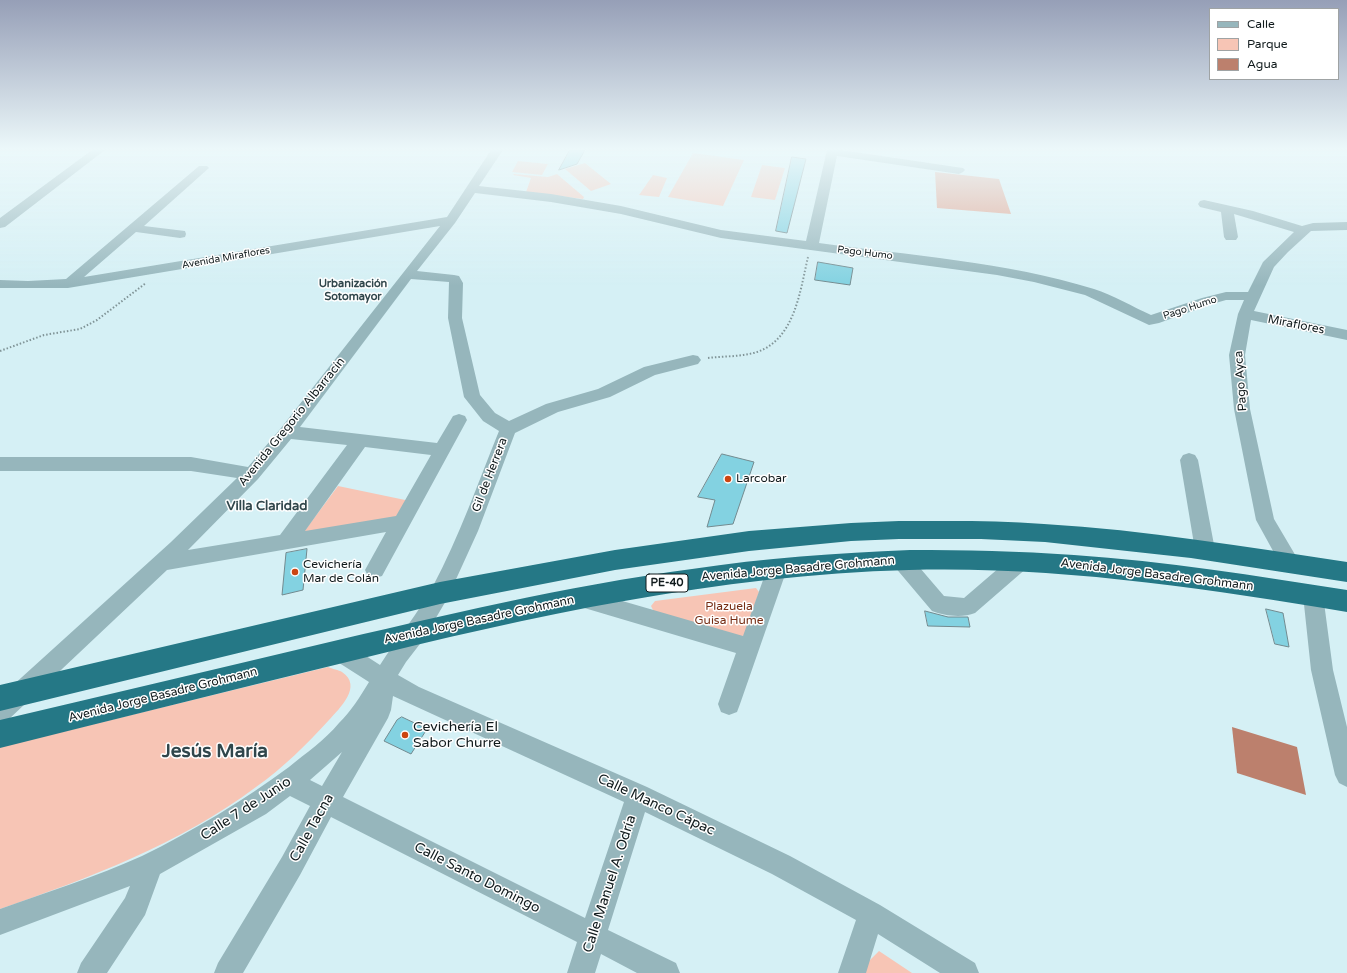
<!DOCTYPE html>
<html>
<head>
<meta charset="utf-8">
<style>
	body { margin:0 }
	#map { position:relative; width:1347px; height:973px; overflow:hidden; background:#d5f0f5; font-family:"Varela Round",sans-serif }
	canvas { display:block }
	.legend { position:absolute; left:1209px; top:8px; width:130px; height:72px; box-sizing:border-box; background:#fff; border:1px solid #9fa3a4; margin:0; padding:5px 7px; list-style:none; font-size:12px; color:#101a1c }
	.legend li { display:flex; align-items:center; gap:8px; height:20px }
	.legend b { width:20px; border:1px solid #9fa3a4 }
</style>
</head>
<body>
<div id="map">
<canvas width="1347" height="973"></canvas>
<ul class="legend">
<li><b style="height:5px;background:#96b6bc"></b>Calle</li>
<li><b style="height:11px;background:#f7c5b5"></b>Parque</li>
<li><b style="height:11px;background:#bc806d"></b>Agua</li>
</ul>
</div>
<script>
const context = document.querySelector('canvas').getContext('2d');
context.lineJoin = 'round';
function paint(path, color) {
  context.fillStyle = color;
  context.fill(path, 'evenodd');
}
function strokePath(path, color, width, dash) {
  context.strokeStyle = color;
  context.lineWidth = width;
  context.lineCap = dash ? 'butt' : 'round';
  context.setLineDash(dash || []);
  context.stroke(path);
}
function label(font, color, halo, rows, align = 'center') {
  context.font = font + ' "Varela Round",sans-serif';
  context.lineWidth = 3;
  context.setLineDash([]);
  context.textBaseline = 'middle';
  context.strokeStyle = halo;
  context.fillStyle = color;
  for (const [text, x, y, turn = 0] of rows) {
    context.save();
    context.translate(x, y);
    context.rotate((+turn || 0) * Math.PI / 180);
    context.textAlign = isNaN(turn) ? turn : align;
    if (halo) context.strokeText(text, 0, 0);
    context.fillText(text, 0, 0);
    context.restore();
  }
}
const green = new Path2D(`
	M693 153 744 160 723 206 668 197Z
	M518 161 548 164 542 175 512 172Z
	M585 163 611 184 591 191 565 169Z
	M762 165 785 168 775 200 751 197Z
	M514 174 548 177 557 174 584 197 583 199 526 192 531 178 513 175Z
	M653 175 667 178 659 197 639 195Z
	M338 486 410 501 400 519 300 537Z
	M756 588 759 592 745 635 737 638 655 614 651 606 655 601Z
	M328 667C332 669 339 670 342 672 363 686 340 708 329 720 307 744 283 768 256 787 180 844 89 878 0 909V747Z
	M879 951 912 973H865L868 962Z`);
const forest = new Path2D(`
	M935 172 999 179 1011 214 937 208Z`);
const water = new Path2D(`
	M1232 727 1297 747 1306 795 1237 773Z`);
const building = new Path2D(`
	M570 150H585L577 164 559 170Z
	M792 157 806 159 787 233 776 231Z
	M818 262 853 268 850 285 815 280Z
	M722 454 754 462 733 524 707 527 715 500 698 497Z
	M307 549 303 590 282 595 286 553Z
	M1266 609 1283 613 1289 647 1275 644Z
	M925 611 948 617H968L970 627 928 626Z
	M402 717 427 729 411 754 384 741 397 720Z`);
const path = new Path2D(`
	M0 351 44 335 80 329 97 320 146 283
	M708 358C724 356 741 357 757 352 795 339 800 291 808 257`);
const minor = new Path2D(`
	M92 150H105L5 227 0 228V218Z
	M491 150H503L479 186 551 194 621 206 721 230 806 241 827 150H841L963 168 965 170 963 172 959 174 837 156 819 243C908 255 1007 262 1094 289 1113 295 1133 307 1151 315L1202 298 1226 292H1248L1263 262 1294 232 1234 214 1238 237 1236 240H1226L1224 237 1221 212 1200 207 1198 204 1200 201 1204 200 1253 211 1302 226 1313 223 1347 222V230L1311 231 1288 252 1274 267 1254 311 1347 330V340L1251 320 1245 355 1250 409 1274 519 1300 563 1297 569 1290 571 1283 569 1256 520 1234 409 1229 355 1238 314 1244 300H1226L1212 304 1159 323 1149 325 1085 295 1034 282 997 275 721 238 621 214 551 202 475 193 455 223 417 271 454 275 459 276 463 283 462 318 480 395 495 413 509 421 546 404 598 389 644 367 693 355 698 356 701 360 698 364 655 375 610 397 558 412 515 433 478 531 447 599 423 640 406 662 398 675 419 687 647 787 790 856 880 905 975 963 979 973H940L878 934 866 973H838L856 920 772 874 645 812 608 930 676 963 680 973H637L601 954 595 973H567L577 942 331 817 300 875 243 973H214L218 963 282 857 310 806 290 796 266 814 160 874 145 915 107 973H77L81 963 125 898 130 886 0 935V909C47 892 96 877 142 856 193 831 243 801 289 767 306 753 325 740 339 723 351 711 360 697 369 682L333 659 330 652 333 645 341 642 349 645 380 665C397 638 418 614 433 586 459 537 478 483 499 431L483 421 464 397 448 318 449 282 411 279 300 427 437 443 453 416 459 414 465 416 467 420 382 576 375 578 368 576 365 570 386 532 167 570 8 720 0 723V697L171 542 237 478 191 471H0V457H191L248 467 281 428 440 226 68 288H0V280L28 281 66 279 199 166H207L209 168 144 226 185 231 186 234 185 237 180 238 136 232 84 277 447 217ZM291 439 347 445 280 535 188 550 258 479ZM365 447 431 455 396 516 305 531ZM393 696 624 802 585 918 343 797 388 718 391 710ZM342 752 322 786 310 780Z
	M1189 453 1195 455 1198 460 1215 550 1212 556 1205 558 1198 556 1195 550 1180 460 1183 455Z
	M901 552 908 554 944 596 964 598 1014 555 1021 553 1028 555 1031 561 1028 567 975 613C963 618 944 616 932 611L894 566 891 560 894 554Z
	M777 561 784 563 787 569 740 704 737 712 729 715 721 712 718 704 736 653 581 607 574 604 571 598 574 592 581 589 743 636 767 569 770 563Z
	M1313 586 1320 589 1323 595 1333 670 1347 727V787L1339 783 1335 775 1311 670 1303 595 1306 589Z`);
const highway = new Path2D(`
	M899 521C947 521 996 520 1044 524 1146 530 1246 547 1347 562V582L1191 558 1045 542 981 539H899L851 541 749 551 615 570 440 604 0 711V685L440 582 615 550 749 531 851 523Z
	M910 550C965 550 1019 551 1074 555 1165 561 1256 576 1347 590V612C1202 588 1057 566 909 570 718 575 532 616 347 662 231 690 116 719 0 748V720C106 695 212 670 317 645 441 616 566 586 692 569 764 558 837 553 910 550Z`);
const markers = [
	[728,479,4,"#cc4511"],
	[295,572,4,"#cc4511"],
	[405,735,4,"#cc4511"]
];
const farStreetnames = [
	["Pago Humo",865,253,7],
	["Avenida Miraflores",226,258,-10],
	["Pago Humo",1190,308,-18]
];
const farNeighbourhoodnames = [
	["Urbanización",353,284],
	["Sotomayor",353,297]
];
const shields = [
	[667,583,42]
];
const shieldNames = [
	["PE-40",667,583]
];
const streetNames = [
	["Miraflores",1296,325,11],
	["Pago Ayca",1241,381,-94],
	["Avenida Gregorio Albarracín",292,422,-51],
	["Gil de Herrera",490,475,-69],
	["Avenida Jorge Basadre Grohmann",798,569,-5],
	["Avenida Jorge Basadre Grohmann",1157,575,7],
	["Avenida Jorge Basadre Grohmann",479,620,-12],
	["Avenida Jorge Basadre Grohmann",163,695,-14]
];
const poiNames = [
	["Larcobar",736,479],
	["Cevichería",303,565],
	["Mar de Colán",303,579]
];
const parkNames = [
	["Plazuela",729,607],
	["Guisa Hume",729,621]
];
const neighbourhoodNames = [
	["Villa Claridad",267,507]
];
const nearPoinames = [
	["Cevichería El",413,727],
	["Sabor Churre",413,743]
];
const nearStreetnames = [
	["Calle Manco Cápac",656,805,25],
	["Calle 7 de Junio",246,809,-33],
	["Calle Tacna",312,828,-61],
	["Calle Santo Domingo",477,878,27],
	["Calle Manuel A. Odría",610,884,-72]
];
const nearDistrictnames = [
	["Jesús María",215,752]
];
paint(green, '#f7c5b5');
paint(forest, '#e0a28e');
paint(water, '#bc806d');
paint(building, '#83d2e1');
strokePath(building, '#728a8f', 1);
strokePath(path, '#809497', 2, [1.5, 2]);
paint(minor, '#96b6bc');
paint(highway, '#257886');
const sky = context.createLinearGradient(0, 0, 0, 286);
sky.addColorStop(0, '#969fb7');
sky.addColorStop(0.52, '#ecf8fa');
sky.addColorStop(1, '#ecf8fa00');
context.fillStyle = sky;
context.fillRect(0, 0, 1347, 286);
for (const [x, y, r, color] of markers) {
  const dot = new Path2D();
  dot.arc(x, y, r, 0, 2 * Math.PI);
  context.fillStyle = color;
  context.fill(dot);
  strokePath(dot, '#fff', 1.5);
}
label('10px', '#101a1c', '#fff', farStreetnames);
label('bold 11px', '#30464b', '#fff', farNeighbourhoodnames);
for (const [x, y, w] of shields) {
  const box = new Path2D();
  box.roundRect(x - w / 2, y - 9, w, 18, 3);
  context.fillStyle = '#fff';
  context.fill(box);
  strokePath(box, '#101a1c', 1);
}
label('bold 11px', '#101a1c', null, shieldNames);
label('12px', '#101a1c', '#fff', streetNames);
label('12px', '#101a1c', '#fff', poiNames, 'left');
label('12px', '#762d14', '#fff', parkNames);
label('bold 13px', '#30464b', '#fff', neighbourhoodNames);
label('14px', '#101a1c', '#fff', nearPoinames, 'left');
label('14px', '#101a1c', '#fff', nearStreetnames);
label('bold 19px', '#30464b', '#fff', nearDistrictnames);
</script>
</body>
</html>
